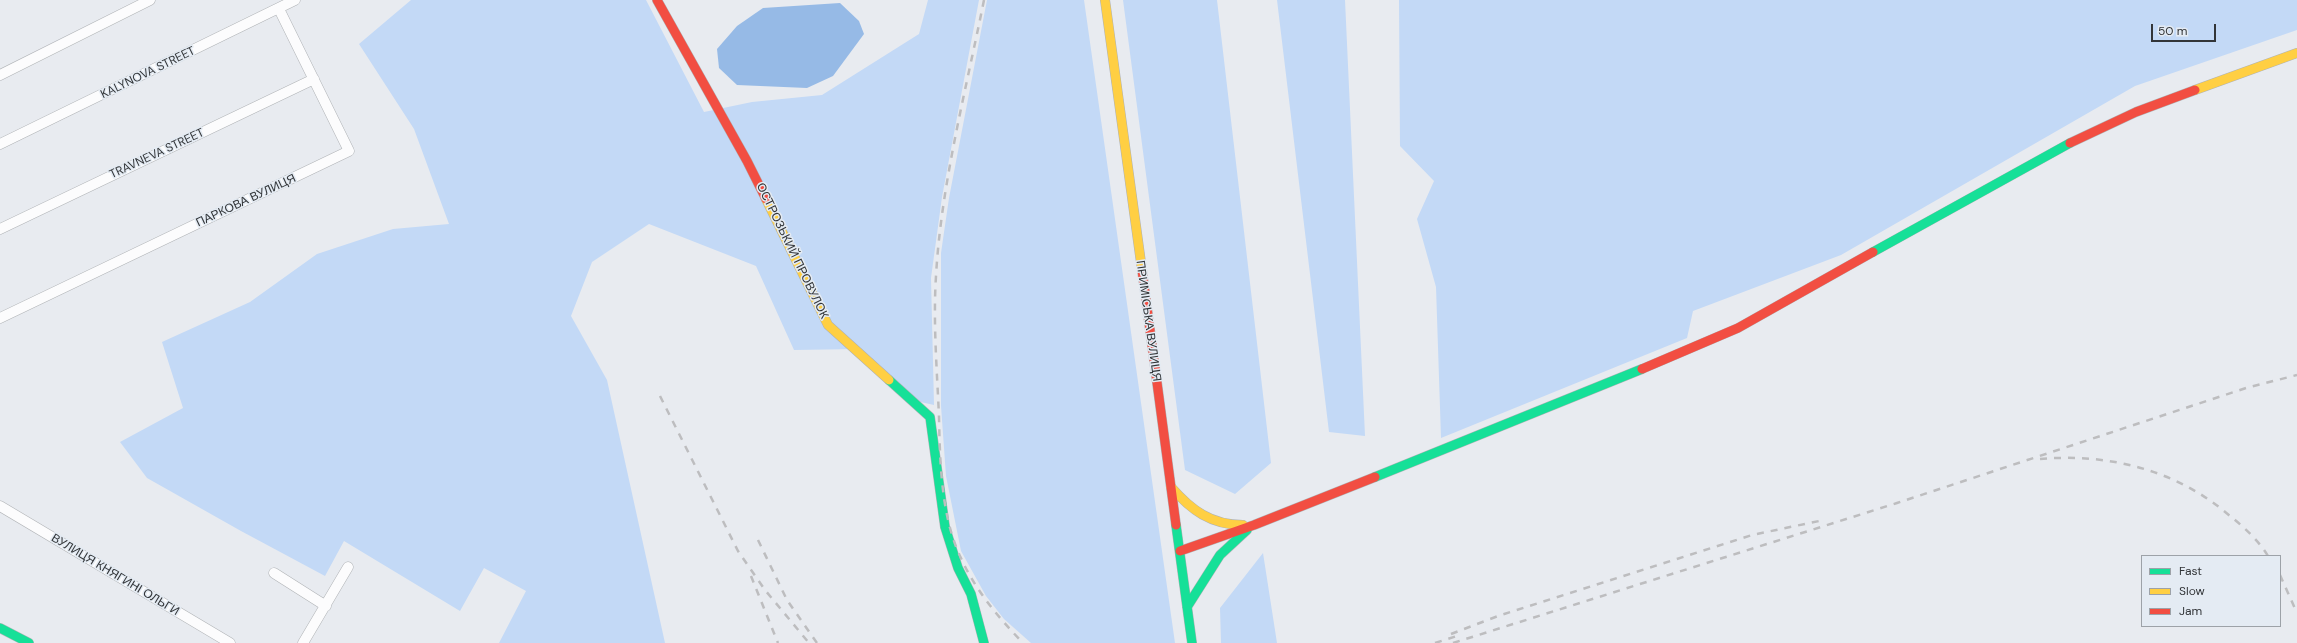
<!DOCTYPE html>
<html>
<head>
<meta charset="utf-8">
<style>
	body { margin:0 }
	#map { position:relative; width:2297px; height:643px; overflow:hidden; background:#e8ebf0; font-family:"DM Sans",sans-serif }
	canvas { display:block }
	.legend { position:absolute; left:2141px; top:555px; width:140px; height:72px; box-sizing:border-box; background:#e4ebf3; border:1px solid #9da2a8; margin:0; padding:5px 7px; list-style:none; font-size:12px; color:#323538 }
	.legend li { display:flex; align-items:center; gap:8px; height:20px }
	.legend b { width:20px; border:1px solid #9da2a8 }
	.scale { position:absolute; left:2151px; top:24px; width:65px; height:18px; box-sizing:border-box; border:2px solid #323538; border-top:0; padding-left:5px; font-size:12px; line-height:14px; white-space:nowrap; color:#323538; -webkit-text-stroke:3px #e4ebf3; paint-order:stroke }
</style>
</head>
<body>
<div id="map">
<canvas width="2297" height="643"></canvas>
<ul class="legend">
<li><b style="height:5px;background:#16e098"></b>Fast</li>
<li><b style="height:5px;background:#ffcf43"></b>Slow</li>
<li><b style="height:5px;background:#f24e42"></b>Jam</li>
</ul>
<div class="scale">50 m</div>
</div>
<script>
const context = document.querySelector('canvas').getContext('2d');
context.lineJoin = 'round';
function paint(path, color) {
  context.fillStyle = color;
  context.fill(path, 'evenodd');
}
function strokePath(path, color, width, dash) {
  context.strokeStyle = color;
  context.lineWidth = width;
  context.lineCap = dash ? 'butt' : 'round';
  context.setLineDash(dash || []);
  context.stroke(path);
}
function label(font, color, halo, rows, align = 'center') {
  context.font = font + ' "DM Sans",sans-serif';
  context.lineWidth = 3;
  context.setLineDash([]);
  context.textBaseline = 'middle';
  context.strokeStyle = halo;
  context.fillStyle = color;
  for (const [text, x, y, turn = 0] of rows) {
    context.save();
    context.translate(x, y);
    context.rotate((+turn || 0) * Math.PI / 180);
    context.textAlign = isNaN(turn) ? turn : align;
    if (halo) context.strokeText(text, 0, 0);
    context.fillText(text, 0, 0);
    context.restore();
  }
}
const green = new Path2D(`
	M411 0H646L704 112 752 102 822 95 919 34 928 0H979L942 197 931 278 934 405 916 401 859 349 794 350 756 266 649 224 592 262 571 316 607 380 665 643H499L526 591 484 568 460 611 344 541 325 576 241 531 147 478 120 442 183 408 162 342 250 302 317 254 393 229 449 224 414 129 359 44Z
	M987 0H1084L1175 643H1031L1004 619 986 596 961 551 946 476 941 406V253L949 198Z
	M1123 0H1217L1271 463 1235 494 1185 470Z
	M1277 0H1345L1365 436 1329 432Z
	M1399 0H2297V30L2135 86 1841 255 1693 311 1687 338 1441 438 1436 287 1417 219 1434 181 1400 146Z
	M1263 553 1277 643H1221L1220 608Z`);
const water = new Path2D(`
	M840 3 859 21 864 34 833 76 807 88 737 85 719 68 717 49 737 26 763 8Z`);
const street = new Path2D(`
	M0 75 150 0
	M0 144 295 0
	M0 229 314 79
	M0 318 349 151 279 9
	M0 506 230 643
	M274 573 326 606
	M303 643 348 567`);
const fast = new Path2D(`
	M1873 252 2070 143
	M889 380 930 417 945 527 958 568 971 594 984 643
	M1375 477 1642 369
	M1176 525 1192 643
	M1187 607 1220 555 1247 530
	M0 628 29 643`);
const slow = new Path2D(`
	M1105 0 1142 270
	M2195 90 2297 53
	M766 199 828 325 889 380
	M1171 487C1191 510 1211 525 1243 525`);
const jam = new Path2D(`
	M657 0 747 161 766 199
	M2070 143 2136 112 2195 90
	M1142 270 1176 525
	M1642 369 1738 328 1873 252
	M1180 551 1254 525 1375 477`);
const rail = new Path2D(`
	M984 0C966 90 941 185 936 276 933 322 937 370 939 417 940 462 941 515 960 556 975 590 998 617 1023 643
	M660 396 738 551 765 590 809 643
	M2040 459C2109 453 2177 470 2230 516 2244 527 2259 541 2268 556
	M758 540 787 600 817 643
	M2280 575 2297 613
	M751 576 778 643
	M1451 634 1498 616 1752 535 1824 520
	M1435 643 1460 635
	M1453 643 1897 503 2246 388 2297 375`);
const streetNames = [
	["KALYNOVA STREET",148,73,-26],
	["TRAVNEVA STREET",157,154,-25],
	["ПАРКОВА ВУЛИЦЯ",246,201,-25],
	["ОСТРОЗЬКИЙ ПРОВУЛОК",792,251,64],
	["ПРИМІСЬКА ВУЛИЦЯ",1148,321,82],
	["ВУЛИЦЯ КНЯГИНІ ОЛЬГИ",115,575,31]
];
paint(green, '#c3d9f6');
paint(water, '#96bae6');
strokePath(street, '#afb2b5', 11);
strokePath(fast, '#afb2b5', 10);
strokePath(slow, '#afb2b5', 10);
strokePath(jam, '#afb2b5', 10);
strokePath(street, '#fcfcfd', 10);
strokePath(fast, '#16e098', 9);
strokePath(slow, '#ffcf43', 9);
strokePath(jam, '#f24e42', 9);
strokePath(rail, '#bdbdbf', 2.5, [7, 7]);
label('12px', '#323538', '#e4ebf3', streetNames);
</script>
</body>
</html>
